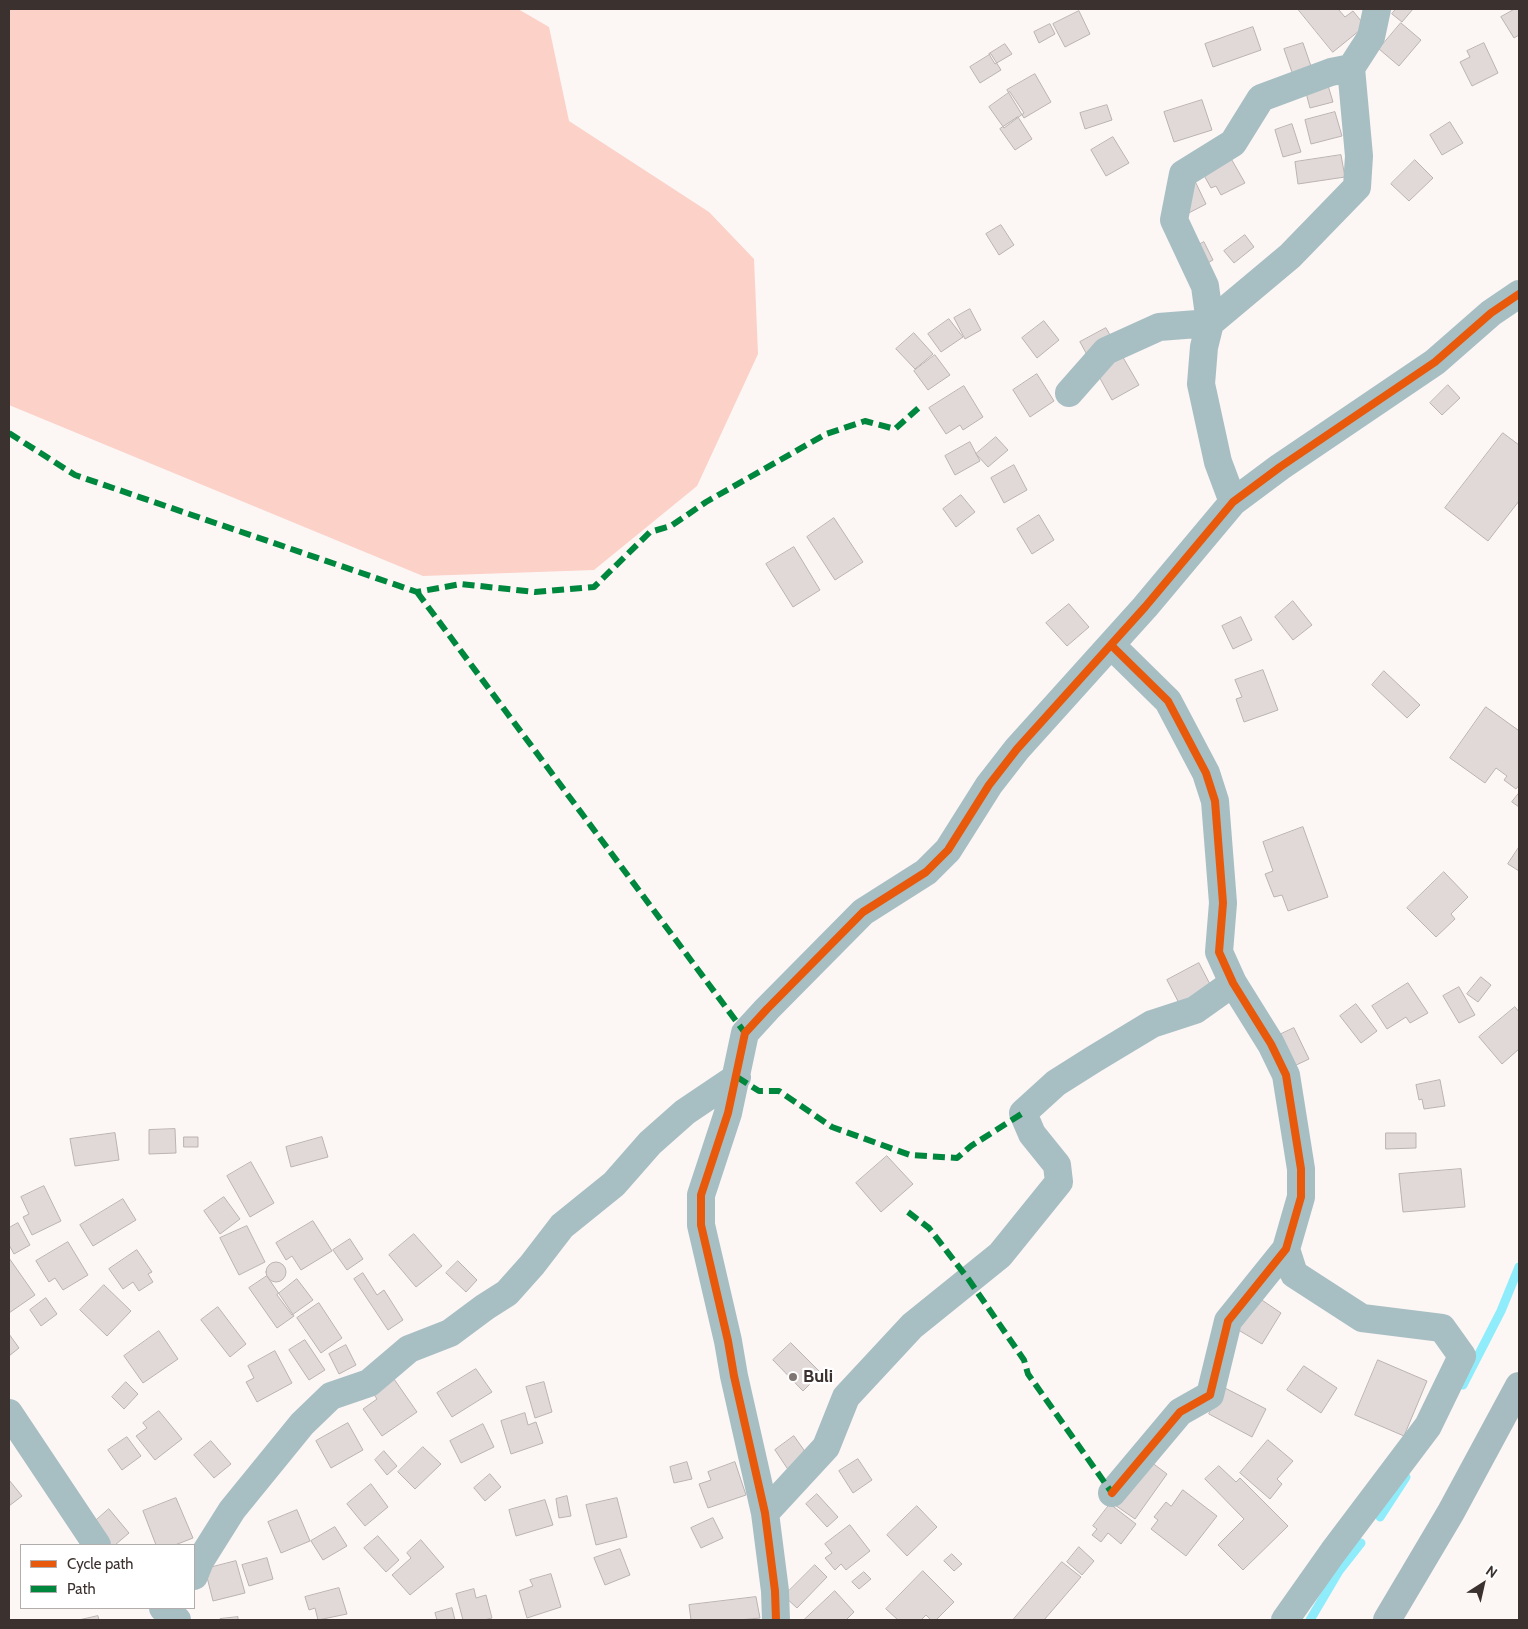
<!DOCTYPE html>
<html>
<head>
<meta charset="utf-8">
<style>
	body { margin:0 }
	#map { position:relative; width:1528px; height:1629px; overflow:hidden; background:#fcf6f5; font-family:Cabin,sans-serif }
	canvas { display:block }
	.frame { position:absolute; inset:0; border:10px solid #3b312f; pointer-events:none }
	.legend { position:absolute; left:20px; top:1544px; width:175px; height:65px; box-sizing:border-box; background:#fff; border:1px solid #b1adac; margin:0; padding:6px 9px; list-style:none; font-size:15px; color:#3b312f }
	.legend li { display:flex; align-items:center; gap:10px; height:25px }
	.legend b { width:25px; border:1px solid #b1adac }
	.north { position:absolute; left:1458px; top:1559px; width:50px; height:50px; -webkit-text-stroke:4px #fff; paint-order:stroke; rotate:35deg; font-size:14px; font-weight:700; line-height:20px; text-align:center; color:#3b312f }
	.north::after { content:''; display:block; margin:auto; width:18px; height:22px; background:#3b312f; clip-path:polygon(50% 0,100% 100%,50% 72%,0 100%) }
</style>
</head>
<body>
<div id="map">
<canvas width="1528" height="1629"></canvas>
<div class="frame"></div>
<ul class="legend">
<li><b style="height:6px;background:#e8590c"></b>Cycle path</li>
<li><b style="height:6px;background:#00873e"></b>Path</li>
</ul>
<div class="north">N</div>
</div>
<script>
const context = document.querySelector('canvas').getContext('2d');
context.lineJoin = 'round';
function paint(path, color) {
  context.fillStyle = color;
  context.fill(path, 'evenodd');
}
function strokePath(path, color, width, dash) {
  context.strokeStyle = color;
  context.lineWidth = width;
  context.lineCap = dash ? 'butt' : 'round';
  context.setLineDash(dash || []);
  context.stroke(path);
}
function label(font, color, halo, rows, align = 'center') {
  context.font = font + ' Cabin,sans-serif';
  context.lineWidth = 4.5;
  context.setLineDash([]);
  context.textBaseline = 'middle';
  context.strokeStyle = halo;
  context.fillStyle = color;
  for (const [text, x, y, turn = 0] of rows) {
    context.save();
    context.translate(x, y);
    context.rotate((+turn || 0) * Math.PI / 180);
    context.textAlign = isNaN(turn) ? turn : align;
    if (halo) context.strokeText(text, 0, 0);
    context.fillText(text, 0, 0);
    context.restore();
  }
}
const green = new Path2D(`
	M9 9H518L549 27 569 121 709 212 754 259 758 354 697 486 594 570 423 576 9 405Z`);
const stream = new Path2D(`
	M1463 1385 1501 1311 1519 1267
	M1380 1517 1406 1477
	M1310 1620 1339 1571 1361 1543`);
const building = new Path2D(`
	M1298 9H1338L1345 17 1353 11 1365 26 1333 52Z
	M1396 9H1413L1402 22 1392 14Z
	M1515 9H1519V35L1514 38 1501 17Z
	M1079 11 1090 34 1065 47 1053 24Z
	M1401 23 1421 40 1399 66 1379 49Z
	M1050 24 1055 34 1039 43 1034 32Z
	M1253 27 1261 50 1213 67 1205 44Z
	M1303 43 1313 72 1294 78 1284 49Z
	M1484 43 1498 73 1472 86 1460 62 1470 57 1467 51Z
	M1005 44 1012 54 995 64 989 54Z
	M991 54 1001 70 980 83 970 67Z
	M1035 74 1051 102 1024 118 1007 90Z
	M1327 82 1333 102 1310 108 1305 89Z
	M1010 92 1024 113 1004 128 989 107Z
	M1202 100 1212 130 1174 142 1164 112Z
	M1107 105 1112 120 1085 129 1080 113Z
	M1335 112 1342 136 1311 144 1305 120Z
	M1018 117 1032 139 1015 150 1000 129Z
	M1450 122 1463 143 1442 155 1430 135Z
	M1292 124 1301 152 1283 157 1275 130Z
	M1113 137 1129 163 1106 176 1091 150Z
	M1229 155 1245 183 1221 195 1216 186 1211 188 1201 170Z
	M1341 155 1345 177 1298 184 1295 162Z
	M1415 160 1433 178 1409 201 1391 184Z
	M1193 177 1206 204 1183 216Z
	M1001 225 1014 245 999 255 986 234Z
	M1245 235 1254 247 1234 263 1224 251Z
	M1204 242 1213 260 1191 272 1182 254Z
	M970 309 981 330 965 339 954 318Z
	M949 319 963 337 941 352 928 334Z
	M1044 321 1059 340 1037 358 1022 338Z
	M1106 328 1139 385 1112 400 1080 342Z
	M914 333 933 354 915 369 896 349Z
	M935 355 950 375 928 390 914 371Z
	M1037 374 1054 401 1030 417 1013 390Z
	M1448 385 1460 398 1442 415 1430 403Z
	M964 386 983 417 963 430 960 425 946 434 929 408Z
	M1503 433 1519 445V501L1488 541 1445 508Z
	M996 437 1008 450 988 467 976 454Z
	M970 442 980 461 955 475 945 456Z
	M1014 465 1027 490 1004 503 991 478Z
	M961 495 975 512 956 527 943 509Z
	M1039 515 1054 540 1032 554 1017 529Z
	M834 518 863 562 835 580 807 537Z
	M794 547 820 590 793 607 766 564Z
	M1293 601 1312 625 1293 640 1275 617Z
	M1069 604 1089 627 1067 646 1046 623Z
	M1241 617 1252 640 1233 649 1222 626Z
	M1263 670 1278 710 1244 722 1236 699 1242 697 1235 680Z
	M1384 671 1420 705 1407 718 1372 685Z
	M1486 707 1518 730 1519 728V785L1516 789 1504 780 1507 776 1496 768 1485 783 1450 758Z
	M1519 793V807L1512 802Z
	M1303 827 1328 897 1288 911 1282 895 1274 897 1265 874 1273 871 1263 842Z
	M1519 847V871L1508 864Z
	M1444 872 1468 897 1451 914 1455 919 1436 937 1407 908Z
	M1199 963 1213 990 1181 1007 1167 980Z
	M1481 977 1491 985 1478 1002 1467 994Z
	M1408 983 1428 1013 1410 1023 1406 1017 1387 1029 1372 1006Z
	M1459 987 1475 1015 1459 1023 1443 996Z
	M1356 1004 1377 1031 1361 1043 1340 1016Z
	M1515 1007 1519 1012V1049L1502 1064 1479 1037Z
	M1294 1028 1309 1059 1292 1067 1277 1036Z
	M1440 1080 1445 1106 1424 1109 1422 1099 1419 1100 1416 1085Z
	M175 1129 176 1153 149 1154V1130Z
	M115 1133 119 1160 75 1166 70 1139Z
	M1386 1133H1416V1148L1386 1149Z
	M184 1137H198V1147H184Z
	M322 1137 328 1157 291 1167 286 1147Z
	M887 1156 913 1184 881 1212 856 1183Z
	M251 1162 274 1203 250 1217 227 1176Z
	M1461 1169 1465 1207 1403 1212 1399 1174Z
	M44 1186 61 1221 32 1235 23 1217 29 1214 21 1197Z
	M224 1197 240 1219 220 1234 204 1211Z
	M123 1199 136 1220 93 1246 80 1225Z
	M313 1221 332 1251 301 1270 292 1256 286 1260 276 1243Z
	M18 1223 30 1245 14 1254 9 1245V1228Z
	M247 1226 265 1262 239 1275 220 1238Z
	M414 1234 442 1266 416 1287 389 1255Z
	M350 1239 363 1259 347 1270 333 1250Z
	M68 1242 88 1275 63 1290 55 1278 49 1282 36 1261Z
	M137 1250 152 1272 148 1274 153 1282 139 1291 133 1282 123 1289 109 1269Z
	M9 1258 35 1295 9 1313Z
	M458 1261 477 1280 466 1292 446 1273Z
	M266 1272a10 10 0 1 1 20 0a10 10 0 1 1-20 0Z
	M363 1273 377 1295 384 1290 403 1320 388 1330 354 1279Z
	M267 1276 294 1316 277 1328 249 1288Z
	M297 1279 313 1300 292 1315 277 1295Z
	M104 1285 131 1311 107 1336 80 1310Z
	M1256 1296 1281 1313 1262 1344 1235 1328Z
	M46 1298 57 1314 41 1326 30 1310Z
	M319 1303 342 1338 321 1353 297 1318Z
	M218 1307 246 1344 230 1357 201 1320Z
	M159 1331 178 1359 143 1383 124 1356Z
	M9 1334 19 1348 9 1356Z
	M305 1340 325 1370 309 1380 289 1350Z
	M791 1343 821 1373 803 1391 773 1360Z
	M346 1345 356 1365 339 1374 329 1354Z
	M275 1351 292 1383 257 1402 246 1382 254 1378 248 1366Z
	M1378 1360 1427 1381 1404 1436 1355 1415Z
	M1304 1366 1337 1388 1321 1413 1287 1390Z
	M476 1369 492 1392 452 1417 437 1393Z
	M394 1379 417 1412 382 1436 363 1409 377 1399 373 1393Z
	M126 1382 138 1394 124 1409 112 1397Z
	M544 1382 552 1412 535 1418 526 1387Z
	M1223 1387 1266 1409 1252 1437 1209 1414Z
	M159 1411 182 1439 155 1460 136 1436 147 1428 143 1423Z
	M525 1413 528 1425 536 1422 543 1443 511 1454 501 1421Z
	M348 1423 363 1450 331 1468 316 1441Z
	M483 1424 494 1447 461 1463 450 1441Z
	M794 1436 811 1460 791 1474 775 1450Z
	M127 1437 141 1456 122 1470 108 1450Z
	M1268 1440 1293 1461 1277 1479 1282 1484 1270 1499 1240 1473Z
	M211 1441 231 1464 214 1478 194 1455Z
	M423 1447 441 1464 415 1489 398 1472Z
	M384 1451 397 1466 387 1475 375 1460Z
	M858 1459 872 1480 853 1493 839 1471Z
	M687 1462 692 1479 674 1483 670 1467Z
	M735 1462 746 1495 708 1508 699 1484 711 1480 708 1472Z
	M1151 1462 1167 1474 1135 1519 1112 1503Z
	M1219 1466 1236 1482 1240 1478 1288 1526 1243 1570 1218 1545 1244 1519 1205 1479Z
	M490 1474 501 1487 485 1501 474 1488Z
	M9 1480 22 1496 9 1506Z
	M371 1484 388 1507 365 1526 347 1504Z
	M1183 1490 1217 1516 1186 1556 1151 1529 1158 1520 1154 1517 1166 1502 1171 1506Z
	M817 1494 838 1517 827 1527 806 1504Z
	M567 1496 571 1516 559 1518 556 1499Z
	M176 1498 193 1538 175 1545H156L143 1511Z
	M617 1498 627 1537 596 1545 586 1505Z
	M545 1500 553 1525 516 1536 509 1510Z
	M1110 1504 1136 1524 1121 1544 1108 1533 1101 1542 1092 1535 1097 1529 1093 1526Z
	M917 1506 937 1527 907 1556 887 1535Z
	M109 1509 129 1533 115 1545H110L92 1524Z
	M297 1510 310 1541 281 1553 268 1522Z
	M713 1518 723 1538 701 1548 691 1528Z
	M850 1525 870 1551 846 1570 841 1564 835 1570 825 1558 832 1553 825 1544Z
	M335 1527 347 1546 323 1560 311 1541Z
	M378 1536 399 1560 386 1572 364 1548Z
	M421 1540 444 1567 410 1595 392 1575 411 1558 407 1553Z
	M1079 1547 1094 1561 1082 1575 1067 1562Z
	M620 1549 630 1575 605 1585 594 1558Z
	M952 1554 962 1564 954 1571 944 1561Z
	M267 1558 273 1579 249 1586 242 1565Z
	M236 1561 245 1593 213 1601 205 1569Z
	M1062 1562 1081 1577 1044 1620H1013Z
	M815 1565 827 1577 797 1608 784 1596Z
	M923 1571 954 1602 936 1620H931L926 1615 921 1620H898L886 1609Z
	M864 1572 871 1579 859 1589 852 1582Z
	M551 1574 561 1607 527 1618 519 1591 533 1586 530 1580Z
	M339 1588 347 1614 318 1620 315 1608 309 1610 305 1597Z
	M474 1589 476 1598 486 1595 492 1618 484 1620H463L456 1594Z
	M835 1591 854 1612 846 1620H804Z
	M756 1597 760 1618 739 1620H691L689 1605Z
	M452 1608 455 1620H437L435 1613Z
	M98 1616 99 1620H79Z
	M238 1617V1620H220V1619Z`);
const street = new Path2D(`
	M1069 393 1106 351 1159 327 1210 323 1205 286 1174 220 1183 174 1233 143 1261 98 1331 72 1351 68
	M1233 502 1218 462 1201 384 1204 347 1210 323 1290 256 1357 187 1359 156 1351 68 1371 37 1377 9
	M1111 645 1168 701 1206 773 1215 801 1223 903 1219 952 1233 983 1271 1044 1286 1075 1301 1169V1197L1286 1249 1228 1321 1210 1395 1180 1412 1112 1493
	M9 1413 97 1545
	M765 1513 826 1447 846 1397 912 1326 1000 1255 1059 1182 1057 1165 1032 1134 1023 1113 1056 1083 1094 1059 1152 1024 1195 1010 1233 983
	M194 1576 200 1561 232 1510 302 1424 331 1396 369 1383 409 1349 450 1333 485 1307 507 1293 532 1265 562 1226 614 1184 650 1143 685 1112 737 1077
	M163 1608 177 1620
	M776 1620 775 1591 765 1513 734 1376 728 1341 701 1225V1195L728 1113 745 1033 767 1009 863 912 926 872 948 850 989 785 1017 749 1145 607 1233 502 1280 467 1435 362 1491 313 1519 294
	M1285 1620 1333 1552 1428 1426 1462 1356 1442 1328 1362 1318 1294 1274 1286 1249`);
const secondary = new Path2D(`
	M1387 1620 1451 1512 1519 1386`);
const quiet = new Path2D(`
	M9 433 75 475 417 592 461 584 535 592 594 587 650 532 671 526 706 502 826 434 865 421 895 429 922 405
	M417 592 745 1033
	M737 1077 759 1091H779L832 1127 910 1155 957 1158 971 1146 1023 1113
	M908 1212 929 1228 969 1280 1024 1360 1028 1374 1112 1493`);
const cycleway = new Path2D(`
	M1111 645 1168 701 1206 773 1215 801 1223 903 1219 952 1233 983 1271 1044 1286 1075 1301 1169V1197L1286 1249 1228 1321 1210 1395 1180 1412 1112 1493
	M776 1620 775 1591 765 1513 734 1376 728 1341 701 1225V1195L728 1113 745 1033 767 1009 863 912 926 872 948 850 989 785 1017 749 1145 607 1233 502 1280 467 1435 362 1491 313 1519 294`);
const markers = [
	[793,1377,5,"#7f7674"]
];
const poiNames = [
	["Buli",803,1377]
];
paint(green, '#fbd1c8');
strokePath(stream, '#8fecfb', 9);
paint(building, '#e0d9d7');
strokePath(building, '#bab3b1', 1);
strokePath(street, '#a7bec2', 28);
strokePath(secondary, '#a7bcc0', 28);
strokePath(quiet, '#00873e', 6, [12, 6]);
strokePath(cycleway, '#e8590c', 8);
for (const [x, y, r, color] of markers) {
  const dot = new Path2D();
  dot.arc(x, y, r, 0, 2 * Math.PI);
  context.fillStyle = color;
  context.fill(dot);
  strokePath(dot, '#fff', 2);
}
label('bold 18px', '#3b312f', '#fff', poiNames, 'left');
</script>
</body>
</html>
